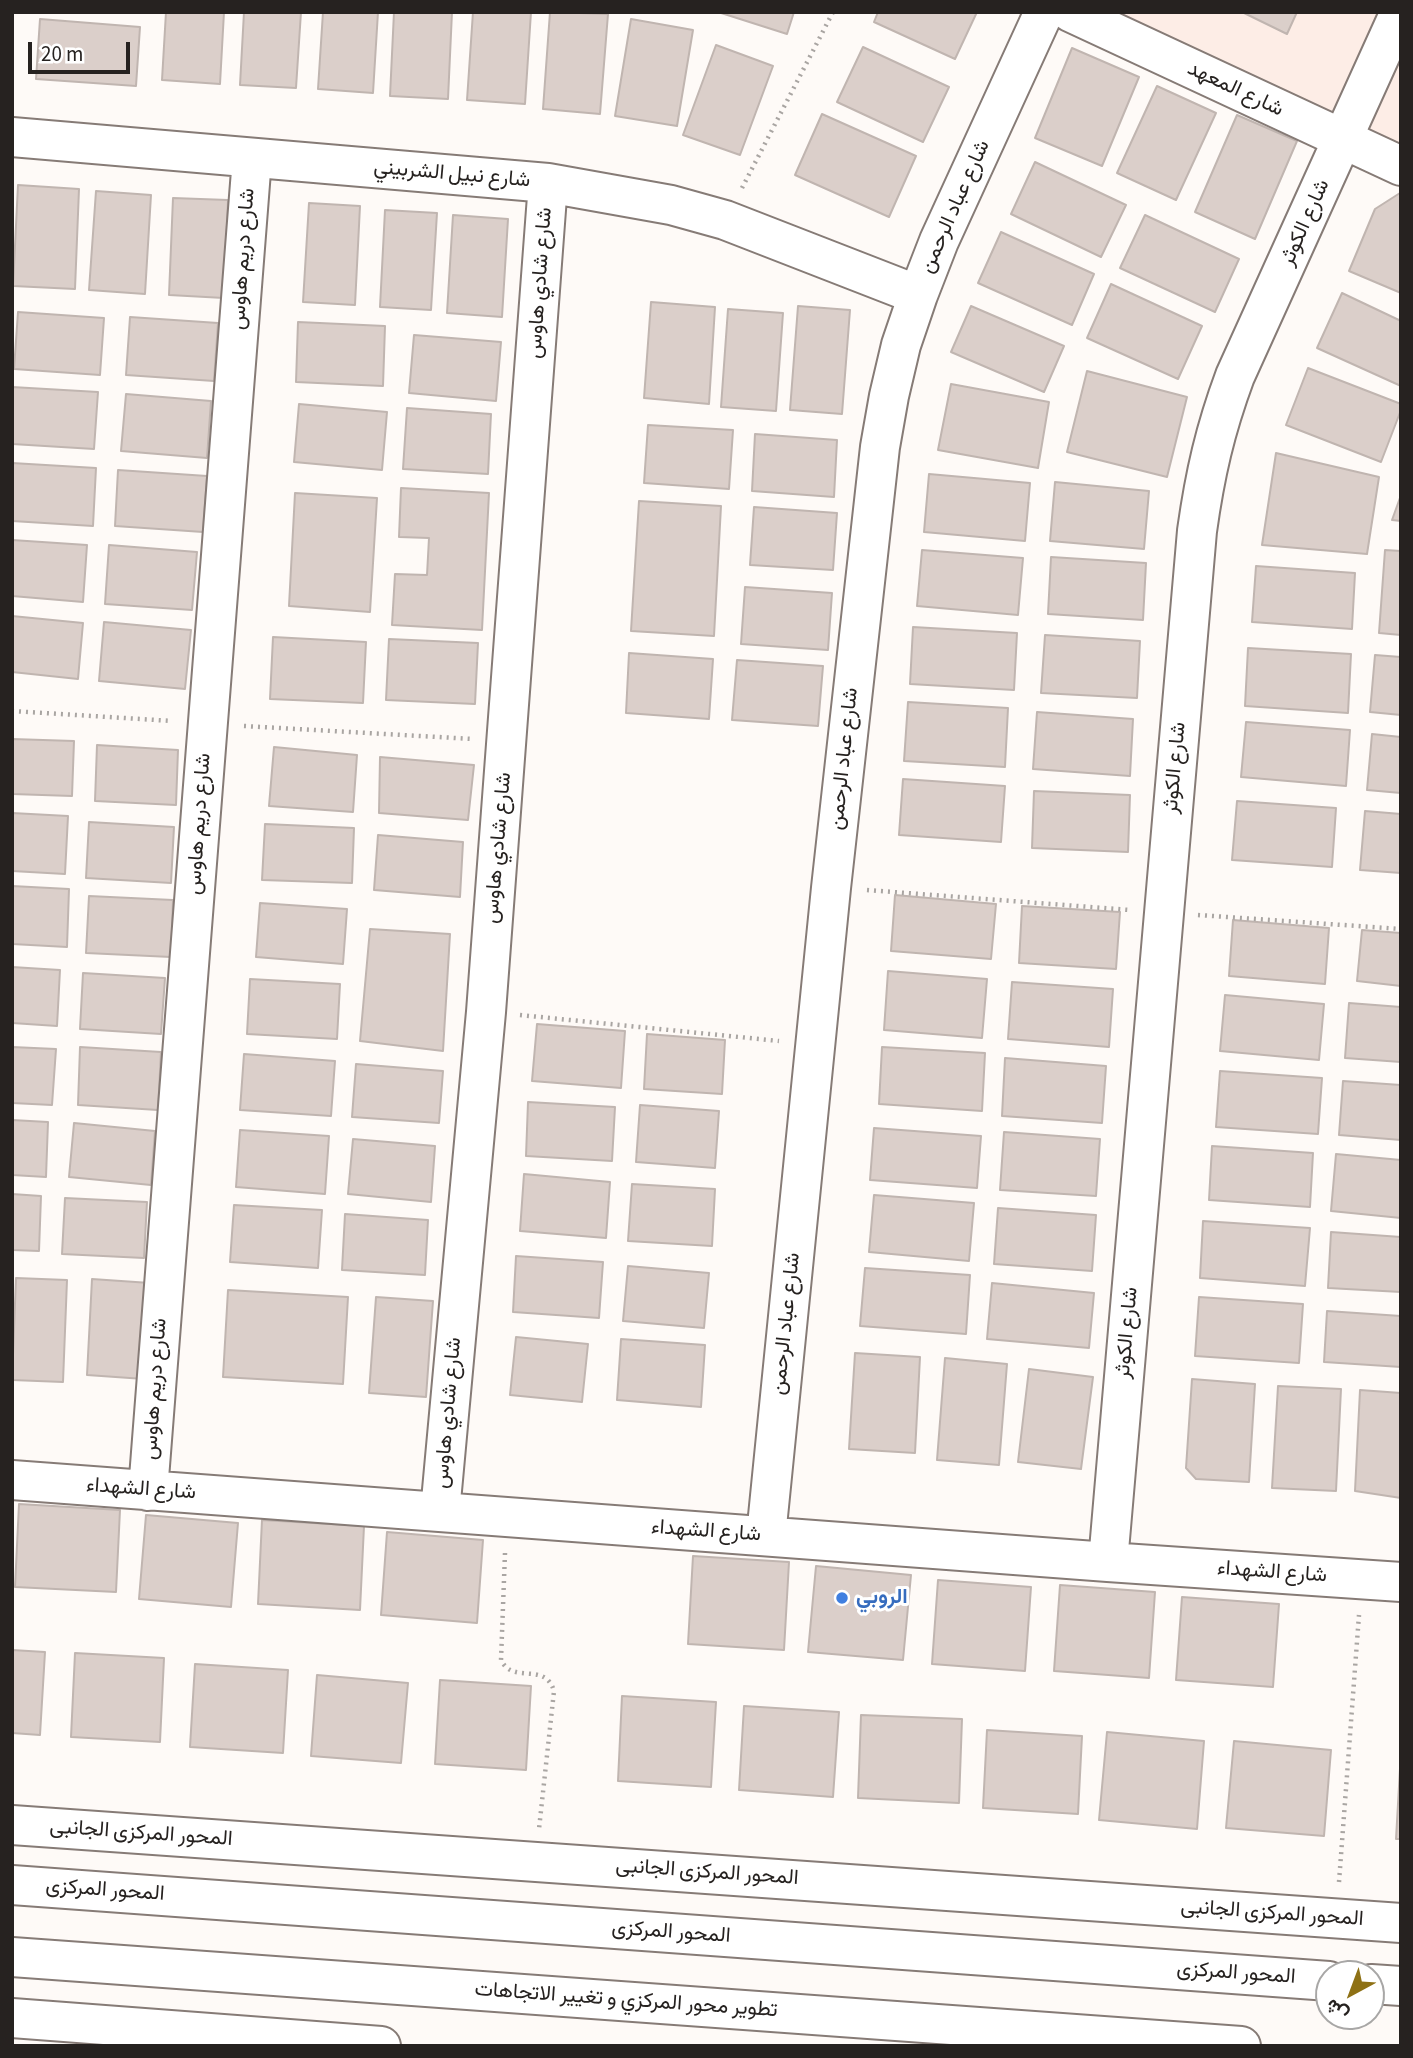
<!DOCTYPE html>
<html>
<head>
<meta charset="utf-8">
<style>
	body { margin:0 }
	#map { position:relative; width:1413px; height:2058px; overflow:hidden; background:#fefaf7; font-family:"Source Sans 3",Vazirmatn,sans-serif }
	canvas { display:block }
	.frame { position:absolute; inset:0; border:14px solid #262220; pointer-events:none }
	.north { position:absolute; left:1315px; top:1960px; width:70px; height:70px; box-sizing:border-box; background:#fff; border:2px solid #a8a7a6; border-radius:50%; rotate:221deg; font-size:19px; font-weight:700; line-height:28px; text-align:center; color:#262220 }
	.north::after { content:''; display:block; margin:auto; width:24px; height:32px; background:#8e7115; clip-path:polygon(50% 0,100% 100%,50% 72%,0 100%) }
	.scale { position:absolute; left:28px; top:42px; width:102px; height:32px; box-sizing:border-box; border:4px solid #262220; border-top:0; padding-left:9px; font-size:21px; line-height:24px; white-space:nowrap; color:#262220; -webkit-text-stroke:5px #fff; paint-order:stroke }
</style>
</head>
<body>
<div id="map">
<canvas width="1413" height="2058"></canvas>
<div class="frame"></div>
<div class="north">ش</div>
<div class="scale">20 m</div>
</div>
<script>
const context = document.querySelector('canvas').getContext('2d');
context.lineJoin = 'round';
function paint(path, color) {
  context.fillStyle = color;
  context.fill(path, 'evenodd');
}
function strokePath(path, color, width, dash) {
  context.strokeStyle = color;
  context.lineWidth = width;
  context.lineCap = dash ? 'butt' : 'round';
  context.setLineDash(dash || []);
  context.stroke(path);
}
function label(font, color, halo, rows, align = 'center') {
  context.font = font + ' "Source Sans 3",Vazirmatn,sans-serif';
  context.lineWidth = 6;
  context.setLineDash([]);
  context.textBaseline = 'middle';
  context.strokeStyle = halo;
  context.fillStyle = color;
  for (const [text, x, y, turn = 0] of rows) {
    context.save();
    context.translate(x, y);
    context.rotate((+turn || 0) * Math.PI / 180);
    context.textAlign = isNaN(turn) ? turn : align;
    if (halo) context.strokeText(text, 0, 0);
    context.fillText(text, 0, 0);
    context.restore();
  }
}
const built = new Path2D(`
	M1079 12H1401V159Z`);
const building = new Path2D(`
	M166 12H224L220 84 162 80Z
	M244 12H301L296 88 240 85Z
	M323 12H378L373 93 318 89Z
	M394 12H452L448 99 390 96Z
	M473 12H531L525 104 467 100Z
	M550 12 608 14 600 114 543 109Z
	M718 12H794L787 34Z
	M878 12H977L955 59 874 22Z
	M1242 12H1297L1287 34Z
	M40 19 140 27 136 86 36 79Z
	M631 19 693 30 677 126 615 116Z
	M716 45 773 66 740 155 683 135Z
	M863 47 949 87 923 142 837 102Z
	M1072 48 1139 77 1102 166 1035 138Z
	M1157 86 1216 113 1176 200 1117 173Z
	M822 114 916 156 889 217 795 175Z
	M1237 115 1297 141 1255 239 1195 212Z
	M1035 162 1126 205 1101 257 1011 214Z
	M18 185 79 189 75 289 13 286Z
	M96 191 151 195 145 294 89 290Z
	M1400 193 1401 194V293L1349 271 1375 209Z
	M173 198 228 200 224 298 169 295Z
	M309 203 360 206 355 305 303 302Z
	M385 210 437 213 431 310 380 307Z
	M453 215 508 219 502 317 447 313Z
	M1145 215 1239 259 1215 312 1120 268Z
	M1001 232 1094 274 1072 325 978 283Z
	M1111 284 1202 326 1178 379 1087 338Z
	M1342 293 1401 321V386L1317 348Z
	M651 302 715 307 709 404 644 398Z
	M798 306 850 310 842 414 790 410Z
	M971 306 1064 346 1044 392 951 352Z
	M728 309 783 313 776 411 721 407Z
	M18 312 104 318 100 375 14 369Z
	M130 317 218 323 214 381 126 375Z
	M298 322 385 326 383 386 296 382Z
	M414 335 501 342 496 401 409 393Z
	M1308 368 1401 404V410L1381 462 1286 425Z
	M1087 371 1187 397 1167 477 1067 452Z
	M951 384 1049 402 1038 468 938 450Z
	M12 387 98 392 94 449 12 444Z
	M126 394 211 401 207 458 121 451Z
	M299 404 387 412 382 470 294 462Z
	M407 408 491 414 488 474 403 469Z
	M648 425 733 430 729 489 644 483Z
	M755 434 837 440 834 497 752 491Z
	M1276 453 1379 477 1367 554 1262 545Z
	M12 463 96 468 93 526 12 521Z
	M118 470 207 476 203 532 115 526Z
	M929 474 1030 483 1025 541 924 532Z
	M1055 482 1149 491 1144 549 1050 541Z
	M401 488 489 493 482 630 392 625 395 574 427 575 429 538 399 537Z
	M295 493 377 498 370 612 289 606Z
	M1401 495V521L1392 520Z
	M639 501 721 506 714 636 631 631Z
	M754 507 837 513 833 570 750 565Z
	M12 540 87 545 83 602 12 596Z
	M109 545 197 552 192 610 105 604Z
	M922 550 1023 558 1018 615 917 606Z
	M1385 550 1401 551V635L1379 633Z
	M1051 557 1146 563 1143 620 1048 614Z
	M1256 566 1355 573 1352 629 1252 622Z
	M745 587 832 593 828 650 741 644Z
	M12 616 83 623 78 679 12 672Z
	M104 622 191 630 185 689 99 681Z
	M913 627 1017 633 1014 690 910 684Z
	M1045 635 1140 641 1137 698 1041 693Z
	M273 637 366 642 363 703 270 699Z
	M389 639 478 643 475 704 386 700Z
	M1248 648 1351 654 1348 713 1245 706Z
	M629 653 713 659 709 719 626 713Z
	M1375 655 1401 657V715L1370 712Z
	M737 660 823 666 818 726 732 720Z
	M908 702 1008 708 1005 767 904 761Z
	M1037 712 1133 719 1130 776 1033 769Z
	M1246 722 1350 730 1346 786 1241 777Z
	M1372 734 1401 737V793L1367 790Z
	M12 739 74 741 72 796 12 794Z
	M97 745 178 750 176 805 95 801Z
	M274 747 357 755 353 812 269 806Z
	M380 757 474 765 468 820 379 813Z
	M903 779 1005 786 1001 842 899 835Z
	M1034 791 1130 795 1128 852 1032 848Z
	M1237 801 1336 808 1332 867 1232 860Z
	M1365 811 1401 814V873L1360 870Z
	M12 813 68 816 65 874 12 871Z
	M89 822 174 827 171 883 86 878Z
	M265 824 354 828 352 883 262 880Z
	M378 835 463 842 460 897 374 890Z
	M12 886 69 889 67 947 12 944Z
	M895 895 996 904 991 959 891 951Z
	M89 896 173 900 171 957 86 953Z
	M260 903 347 909 343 964 256 957Z
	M1022 906 1120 912 1116 969 1019 963Z
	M1233 920 1329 928 1325 984 1229 976Z
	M370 929 450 934 443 1051 360 1041Z
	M1362 930 1401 933V986L1357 981Z
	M12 967 60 970 57 1026 12 1023Z
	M888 971 987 979 982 1038 884 1030Z
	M83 973 165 978 161 1034 80 1029Z
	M250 979 340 984 337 1039 247 1034Z
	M1012 982 1113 989 1109 1047 1008 1039Z
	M1225 995 1324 1004 1319 1060 1220 1051Z
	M1349 1003 1401 1007V1062L1345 1058Z
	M537 1024 625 1031 621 1088 532 1081Z
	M647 1034 725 1040 722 1094 644 1089Z
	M12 1047 56 1049 52 1105 12 1103Z
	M80 1047 161 1052 158 1110 78 1105Z
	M882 1047 985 1053 982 1111 879 1104Z
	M244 1054 335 1061 331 1116 240 1110Z
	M1005 1058 1106 1066 1102 1123 1002 1116Z
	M356 1064 443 1071 439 1123 352 1117Z
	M1220 1071 1322 1078 1318 1134 1216 1127Z
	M1343 1081 1401 1085V1140L1339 1135Z
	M528 1102 615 1107 612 1161 526 1156Z
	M640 1105 719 1111 715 1168 636 1162Z
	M12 1120 48 1122 46 1177 12 1175Z
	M74 1123 155 1131 151 1185 69 1177Z
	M874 1128 981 1136 977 1188 870 1180Z
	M240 1130 329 1136 325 1194 236 1187Z
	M1004 1132 1100 1139 1096 1196 1000 1190Z
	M353 1139 435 1146 431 1202 348 1194Z
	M1212 1146 1313 1153 1310 1207 1209 1200Z
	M1336 1154 1401 1160V1218L1331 1211Z
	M524 1174 610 1182 606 1238 520 1231Z
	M632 1184 715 1189 712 1246 628 1241Z
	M12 1194 41 1196 39 1251 12 1250Z
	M874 1195 974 1203 969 1261 869 1252Z
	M65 1198 147 1202 144 1258 62 1254Z
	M234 1205 322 1210 318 1268 230 1262Z
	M998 1208 1096 1215 1092 1271 994 1264Z
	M345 1214 428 1220 425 1275 342 1270Z
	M1203 1221 1310 1228 1305 1286 1200 1278Z
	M1331 1232 1401 1237V1292L1328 1288Z
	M516 1256 603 1262 599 1318 513 1312Z
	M628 1266 709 1273 704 1328 623 1321Z
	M865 1268 970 1275 966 1334 860 1326Z
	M16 1278 67 1280 63 1382 12 1380Z
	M92 1279 150 1283 144 1379 87 1375Z
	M992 1283 1094 1293 1089 1348 987 1339Z
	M228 1290 348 1297 343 1384 223 1377Z
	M376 1297 433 1301 426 1397 369 1393Z
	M1199 1297 1303 1304 1299 1363 1195 1356Z
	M1327 1311 1401 1316V1367L1324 1362Z
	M516 1337 588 1344 582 1402 510 1395Z
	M621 1339 705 1345 701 1407 617 1400Z
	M855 1353 920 1357 915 1453 849 1449Z
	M945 1358 1007 1364 999 1465 937 1460Z
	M1029 1369 1093 1377 1081 1469 1018 1462Z
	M1192 1379 1255 1384 1249 1482 1196 1479 1186 1468Z
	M1278 1386 1341 1389 1336 1491 1272 1488Z
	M1360 1390 1401 1393V1498L1355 1491Z
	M19 1504 120 1510 116 1592 15 1587Z
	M146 1515 238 1523 231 1607 139 1599Z
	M262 1520 364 1526 360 1610 258 1604Z
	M387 1532 483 1540 477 1623 381 1615Z
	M693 1556 789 1562 784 1650 688 1644Z
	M816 1566 911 1575 903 1660 808 1652Z
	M938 1580 1031 1587 1025 1671 932 1664Z
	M1060 1585 1155 1592 1149 1678 1054 1671Z
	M1182 1597 1279 1604 1273 1687 1176 1680Z
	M12 1650 45 1652 40 1735 12 1733Z
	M75 1653 164 1658 160 1742 71 1737Z
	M195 1664 288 1670 283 1753 190 1747Z
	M317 1675 408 1683 401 1763 311 1756Z
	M440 1680 531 1686 526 1770 435 1764Z
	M622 1696 716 1702 711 1787 618 1781Z
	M744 1706 839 1712 833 1797 739 1790Z
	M861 1715 962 1719 959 1803 858 1798Z
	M987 1730 1082 1736 1078 1814 983 1808Z
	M1107 1732 1204 1741 1197 1829 1099 1820Z
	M1234 1741 1331 1750 1324 1836 1226 1828Z
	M1401 1751V1839H1396Z`);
const path = new Path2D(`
	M742 188 833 12
	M12 711 172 721
	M244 726 473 739
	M867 890 1130 910
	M1198 915 1401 929
	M520 1015 779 1041
	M505 1553 501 1660C513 1685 545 1661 554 1691L539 1829
	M1339 1882 1359 1615`);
const street = new Path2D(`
	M1070 12 1401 166
	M12 137 548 183 671 205 725 220 918 295
	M12 1480 1108 1562 1401 1582
	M148 1491 252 158
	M440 1512 486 1012 548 183
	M766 1536 831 888 880 447 889 396 901 345 918 295 939 241 1044 12
	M1108 1562 1197 531C1205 474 1215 430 1235 376L1400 12
	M12 1825 1401 1923
	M12 2018 381 2046`);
const secondary = new Path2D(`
	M12 1885 1329 1981
	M12 1957 1241 2046
	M1371 1984 1401 1986`);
const markers = [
	[842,1598,7,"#3f7fe0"]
];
const streetNames = [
	["شارع المعهد",1235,90,25],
	["شارع نبيل الشربيني",452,175,5],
	["شارع عباد الرحمن",956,207,-66],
	["شارع الكوثر",1306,223,-66],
	["شارع دريم هاوس",244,259,-86],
	["شارع شادي هاوس",541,283,-86],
	["شارع عباد الرحمن",845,759,-84],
	["شارع الكوثر",1176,768,-85],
	["شارع دريم هاوس",200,824,-86],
	["شارع شادي هاوس",499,848,-85],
	["شارع عباد الرحمن",787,1324,-84],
	["شارع الكوثر",1128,1333,-85],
	["شارع دريم هاوس",156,1389,-86],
	["شارع شادي هاوس",449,1413,-85],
	["شارع الشهداء",141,1490,4],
	["شارع الشهداء",706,1532,4],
	["شارع الشهداء",1272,1573,4],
	["المحور المركزى الجانبى",141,1834,4],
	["المحور المركزى الجانبى",707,1873,4],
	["المحور المركزى",105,1891,4],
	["المحور المركزى الجانبى",1272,1914,4],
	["المحور المركزى",671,1933,4],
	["المحور المركزى",1236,1974,4],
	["تطوير محور المركزي و تغيير الاتجاهات",626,2001,4]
];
const shopNames = [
	["الروبي",856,1598]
];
paint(built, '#fdede6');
paint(building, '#dbcfca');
strokePath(building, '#c0b5b0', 2);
strokePath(street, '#867b76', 42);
strokePath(secondary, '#867b76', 42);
strokePath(path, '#a9a5a2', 4.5, [2, 5]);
strokePath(street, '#fff', 38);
strokePath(secondary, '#fff', 38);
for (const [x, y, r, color] of markers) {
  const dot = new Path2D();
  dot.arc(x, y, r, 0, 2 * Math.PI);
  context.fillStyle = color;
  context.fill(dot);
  strokePath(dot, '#fff', 2.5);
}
label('21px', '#262220', '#fff', streetNames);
label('bold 21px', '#366cbe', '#fff', shopNames, 'left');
</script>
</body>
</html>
